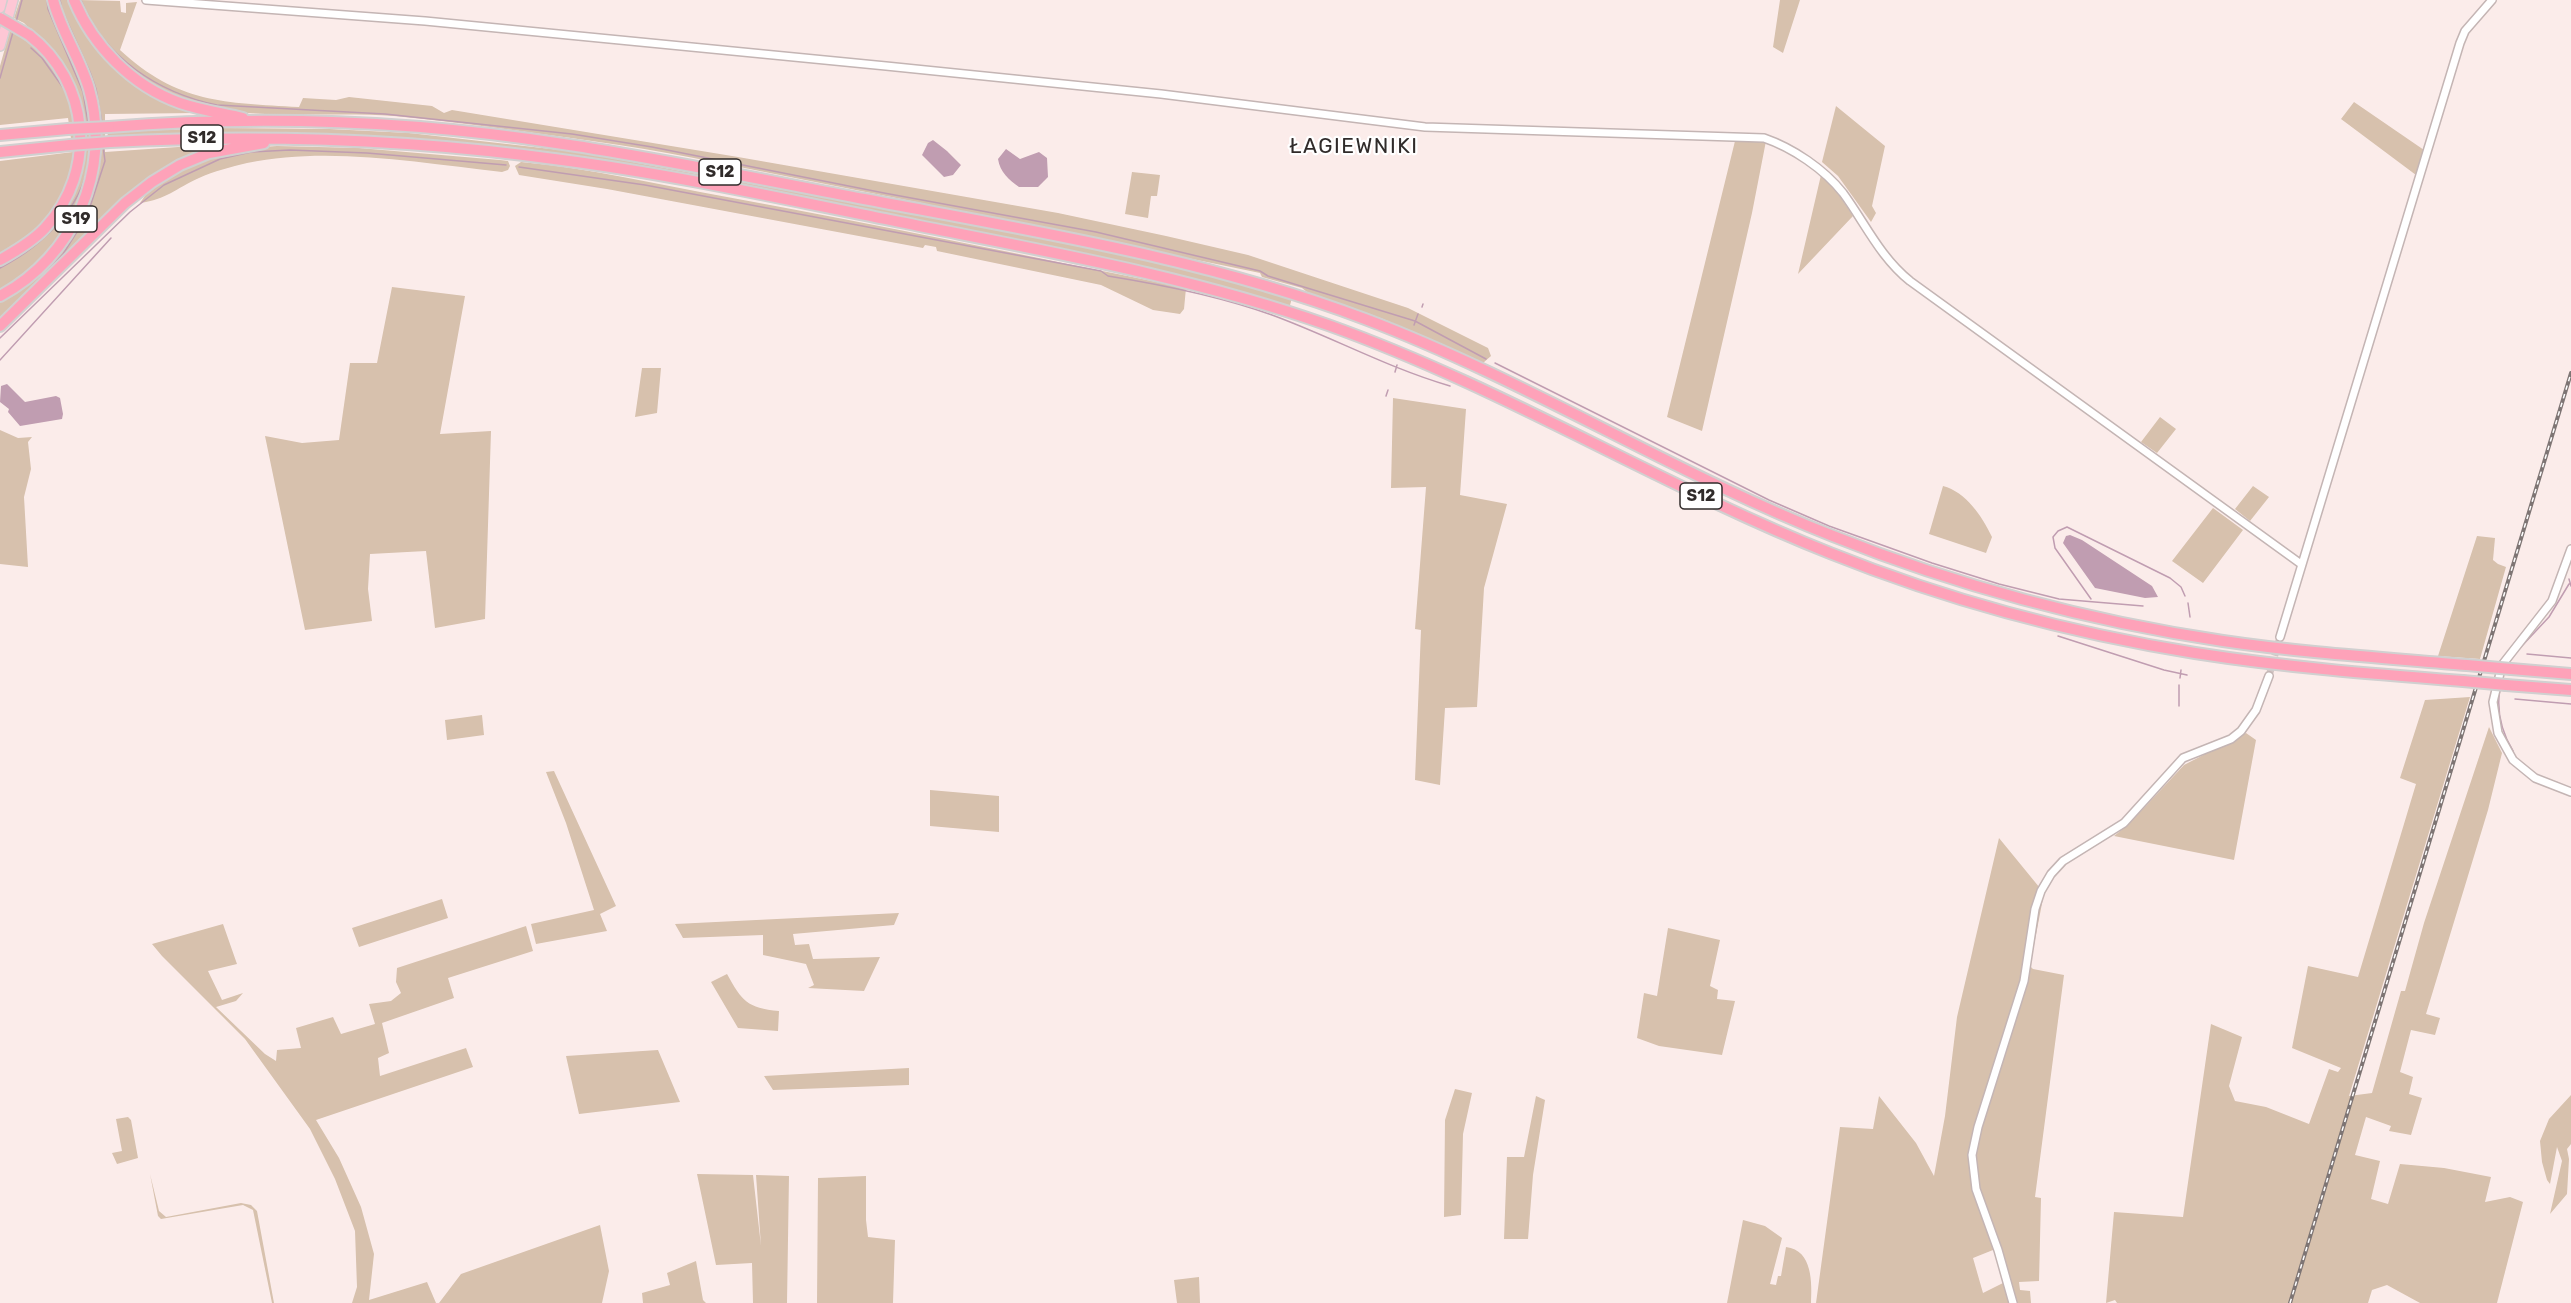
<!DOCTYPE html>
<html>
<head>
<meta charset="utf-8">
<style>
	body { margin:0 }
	canvas { display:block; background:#fbecea }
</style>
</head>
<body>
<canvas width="2571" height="1303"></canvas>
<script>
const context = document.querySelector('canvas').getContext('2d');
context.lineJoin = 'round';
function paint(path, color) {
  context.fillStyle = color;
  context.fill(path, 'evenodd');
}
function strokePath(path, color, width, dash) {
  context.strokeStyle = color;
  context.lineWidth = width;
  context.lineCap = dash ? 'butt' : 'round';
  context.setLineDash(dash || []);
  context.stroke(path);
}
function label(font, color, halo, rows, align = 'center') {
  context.font = font + ' Rubik,sans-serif';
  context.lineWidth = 4.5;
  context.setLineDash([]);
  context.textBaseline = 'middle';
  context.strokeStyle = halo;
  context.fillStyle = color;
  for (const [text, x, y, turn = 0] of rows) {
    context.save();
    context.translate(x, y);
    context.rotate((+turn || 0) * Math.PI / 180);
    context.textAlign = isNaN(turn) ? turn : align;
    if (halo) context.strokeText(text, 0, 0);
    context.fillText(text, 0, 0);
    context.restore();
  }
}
const green = new Path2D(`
	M20 0H48C60 29 78 59 86 90 104 157 80 228 28 273 20 280 9 285 0 290V263L18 254 72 194 81 110 37 36 24 23 14 18Z
	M57 0H70L103 54 198 113 105 114V152L222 144 223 146 169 166 0 322V300C17 288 37 277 51 262 95 218 113 143 93 84 83 55 64 29 57 0Z
	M78 0 120 1 121 12 126 13V3L137 2 120 50C177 103 225 103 299 107L303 98 336 100 349 97 432 106 444 113 452 110 738 157 1058 213 1166 236 1248 255 1408 308 1488 348 1491 356 1483 363 1383 319 1307 292 1302 288 1262 277 1260 273C1105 241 950 208 795 178 728 165 660 150 592 141 527 132 460 122 394 116 321 110 234 125 166 94 125 76 98 38 78 0Z
	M1780 0H1800L1783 53 1773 47Z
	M11 27C19 33 30 39 37 46 87 97 90 173 42 226 31 238 13 247 0 256V161L73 152 68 118 0 125V66Z
	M2354 102 2424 150 2416 175 2341 119Z
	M1836 106 1885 146 1872 206 1876 213 1871 222 1838 176 1822 162Z
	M219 128 329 129 409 133 578 152 1122 252 1292 298 1289 309C1099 263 910 216 719 181 652 169 584 155 517 148 380 132 245 129 108 136L107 132Z
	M1736 137 1766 141 1752 213 1702 431 1667 417Z
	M277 146 359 148 500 160 508 161 510 166 508 170 502 172C421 163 328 146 247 163 231 167 214 171 199 178 175 189 167 199 140 203L151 187 179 170 212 156 248 148Z
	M521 162C590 168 659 185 727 197 881 225 1033 257 1186 288L1184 309 1180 314 1153 310 1101 285 937 251 936 247 925 245 923 248 607 189 519 175 515 166Z
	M1132 172 1160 175 1157 196H1151L1148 218 1125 214Z
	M1821 175 1833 186 1853 216 1798 274Z
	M392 287 465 296 440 434 491 431 485 619 435 628 426 551 370 554 368 589 372 621 305 630 265 436 302 443 339 440 350 363H377Z
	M642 368H661L657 413 635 417Z
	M1393 398 1466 409 1460 495 1507 504 1484 588 1477 707 1445 708 1440 785 1415 780 1421 630 1415 629 1426 487 1391 488Z
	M2160 417 2176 429 2157 453 2141 442Z
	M0 430 18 438 32 437 28 442 31 469 24 497 28 567 0 564Z
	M1943 486C1966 492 1982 516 1992 537L1986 553 1929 534Z
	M2253 486 2269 497 2250 521 2235 509Z
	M2213 508 2243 530 2203 583 2172 561Z
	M2477 536 2495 538 2493 560 2498 564 2506 567 2480 659 2438 656Z
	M2470 697 2349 1096 2372 1093 2401 991H2405L2424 923 2489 727 2502 753 2488 810 2426 1014 2440 1018 2435 1035 2411 1030 2400 1072 2413 1077 2409 1094 2422 1098 2411 1135 2389 1131 2391 1126 2366 1117 2355 1155 2380 1161 2371 1199 2388 1204 2400 1164 2444 1168 2491 1177 2485 1202 2510 1197 2523 1202 2497 1303H2420L2387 1285 2372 1290 2368 1303H2117L2115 1300 2106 1303 2114 1212 2183 1217 2211 1024 2242 1037 2229 1086 2235 1101 2266 1107 2309 1124 2329 1069 2338 1072 2341 1068 2292 1048 2308 966 2358 977 2416 784 2400 778 2425 700Z
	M482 715 484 735 447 740 445 720Z
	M2246 733 2256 740 2234 860 2114 836 2129 824 2184 765Z
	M554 771 616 906 600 914 607 931 536 944 531 924 594 910 566 823 546 772Z
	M930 790 999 796V832L930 826Z
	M1999 838 2044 893 2030 966 2033 969 2064 975 2035 1197 2041 1198 2039 1281 2019 1282 2020 1290 2030 1291 2031 1303H1816L1840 1127 1873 1129 1879 1096 1916 1143 1934 1176 1945 1116 1957 1017ZM1998 1248 2003 1262 1998 1265 2003 1283 1983 1293 1973 1258Z
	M442 899 448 918 359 947 352 928Z
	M899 913 894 925 793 934 795 945 809 944 813 959 880 957 864 991 808 988 814 985 806 964 763 955V935L683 938 675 924Z
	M223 924 237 964 208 971 222 1000 243 993 236 1001 216 1007 265 1054 276 1061 277 1050 301 1048 296 1028 333 1017 341 1034 375 1024 369 1004 391 1001 401 993 396 982 397 968 526 926 533 951 448 978 454 998 382 1023 389 1053 378 1058 380 1076 466 1048 473 1067 316 1120 339 1158 361 1207 374 1254 369 1300 427 1282 436 1303H352L357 1287 355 1231 335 1179 310 1129 245 1039 162 956 152 944Z
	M1668 928 1720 940 1710 986 1718 990 1717 999 1735 1001 1722 1055 1659 1046 1637 1038 1644 993 1657 996Z
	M727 974C742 1001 747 1008 779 1011L778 1031 738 1028 711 982Z
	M658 1050 680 1102 579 1114 566 1056Z
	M909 1068V1085L773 1090 764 1076Z
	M1455 1089 1472 1093 1463 1134 1461 1215 1444 1217 1445 1120Z
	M2571 1095V1144L2567 1149 2569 1159 2567 1194 2550 1214 2562 1161 2557 1147 2550 1184 2547 1180 2542 1162 2540 1141 2549 1119Z
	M1536 1096 1545 1100 1533 1175 1528 1239H1504L1507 1157H1524Z
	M128 1117 131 1120 138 1158 117 1164 112 1153 122 1151 116 1119Z
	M150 1174 159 1211 166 1217 241 1203 251 1205 257 1211 274 1303H272L253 1210 243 1205 161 1219 158 1216Z
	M697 1174 753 1175 761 1246 756 1175 789 1176 787 1303H753L752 1263 716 1265Z
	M866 1176V1220L868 1237 895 1240 893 1303H817L818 1178Z
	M1743 1220 1765 1226 1782 1238 1770 1284 1776 1285 1778 1276H1781L1786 1247C1813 1250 1812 1284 1811 1303H1727Z
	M600 1225 609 1271 602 1303H439L461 1274Z
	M696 1261 703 1300 706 1303H643L642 1293 670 1285 667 1273Z
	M1199 1277 1200 1303H1177L1174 1280Z`);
const water = new Path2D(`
	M933 140 947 151 961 165 953 175 944 177 922 155 928 143Z
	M1006 149 1020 159 1039 152 1047 158 1048 177 1038 187H1019C1009 180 1000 172 998 159Z
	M7 384 25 402 56 396 60 398 63 414 62 419 20 426 8 412 9 409 0 402 1 386Z
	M2070 535 2082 540 2152 586 2158 597 2145 598 2095 588 2063 543 2066 536Z`);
const stream = new Path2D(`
	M47 0 48 9 83 92 88 123
	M60 0 62 10 90 72 96 89 102 123
	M81 0C104 58 159 93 217 105L385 114 572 134 652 147 884 193 1096 232 1260 271 1268 276 1415 321 1486 359
	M16 22 22 0
	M31 48 42 58 64 89
	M0 78 13 32
	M519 167 645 185 1101 271 1108 276C1164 285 1219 296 1272 315 1332 337 1388 368 1450 386
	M0 268C43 246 90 202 89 149
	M47 271 63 254 87 216 105 161 103 146
	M1422 307 1423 304
	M1414 325 1418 314
	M0 338 130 212 164 185 220 159 251 152 290 150 367 153 506 165
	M0 360 111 238
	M1495 363 1769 500 1829 526 1932 563 1999 584 2059 599 2143 606
	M1395 372 1397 365
	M1386 396 1388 390
	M2569 579 2571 586
	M2091 599 2055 548 2053 537 2058 531 2067 527 2170 578 2181 587 2185 596
	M2188 603 2190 617
	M2058 636 2164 670 2187 675
	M2519 649 2549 617 2569 584
	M2527 654 2571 658
	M2180 678 2181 670
	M2179 685V706
	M2500 688C2496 711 2501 731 2513 751
	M2515 699 2571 704`);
const minorTunnel = new Path2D(`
	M2269 676 2280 637`);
const minor = new Path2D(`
	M146 0 425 21 886 66 1161 94 1425 127 1764 138C1793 148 1824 169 1843 193 1865 223 1880 257 1910 281L2301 564
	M2571 549 2552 601 2502 665 2493 702 2498 733 2513 760 2535 778 2571 792
	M2280 637 2460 43 2465 31 2492 0
	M2013 1303 1998 1250 1976 1189 1972 1155 1978 1127 2024 981 2035 909 2041 891 2051 874 2063 861 2124 823 2183 758 2231 739 2241 731 2256 710 2269 676`);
const major = new Path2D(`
	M0 8 2 0
	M0 46 13 0`);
const highway = new Path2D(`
	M74 0C93 46 132 86 180 103 200 110 222 113 243 118
	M109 127C259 115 415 121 563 144 664 159 764 180 864 199 1033 231 1204 258 1365 319 1526 380 1673 473 1833 536 1958 586 2089 621 2223 641 2304 653 2386 658 2467 665
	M0 135 68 129
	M110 142C262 134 412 139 562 160 676 175 788 200 900 222 1044 251 1189 276 1328 325 1502 387 1659 485 1830 553 1947 600 2070 633 2195 653 2284 667 2373 674 2463 681
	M0 152 70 145
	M0 260C16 251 33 241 45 228 98 171 90 82 29 35
	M0 296C74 257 112 170 89 89 80 58 61 31 53 0
	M0 326 125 203 152 182 180 165 209 153 264 143
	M2511 669 2571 674
	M2506 685 2571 690`);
const rail = new Path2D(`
	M2290 1303 2571 373`);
const highwayBridge = new Path2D(`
	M0 18 29 35
	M68 129 109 127
	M70 145 110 142
	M2467 665 2511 669
	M2463 681 2506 685`);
const shields = [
	[202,138,42],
	[720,172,42],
	[76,219,42],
	[1701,496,42]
];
const shieldNames = [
	["S12",202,138],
	["S12",720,172],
	["S19",76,219],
	["S12",1701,496]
];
const quarterNames = [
	["ŁAGIEWNIKI",1354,147]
];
paint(green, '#d7c1ad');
paint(water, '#c09db1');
strokePath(stream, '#c09db1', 1.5);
strokePath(minorTunnel, '#d2c5c4', 7, [7, 3.5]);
strokePath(minor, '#c4b5b4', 10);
strokePath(major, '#d1d0d0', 12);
strokePath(highway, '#d1d0d0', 14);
strokePath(minor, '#fff', 7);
strokePath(major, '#fec7d5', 9);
strokePath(highway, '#fea2b9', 10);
strokePath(rail, '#7e7574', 4);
strokePath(rail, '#fff', 1.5, [4.5]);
strokePath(highwayBridge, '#d1d0d0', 14, []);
strokePath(highwayBridge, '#fea2b9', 10);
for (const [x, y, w] of shields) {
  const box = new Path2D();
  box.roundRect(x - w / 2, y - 13, w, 26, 4.5);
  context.fillStyle = '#fff';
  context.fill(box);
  strokePath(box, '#302b2a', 1.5);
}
label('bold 16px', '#302b2a', null, shieldNames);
context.letterSpacing = '1.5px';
label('21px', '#302b2a', '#fff', quarterNames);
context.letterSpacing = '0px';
</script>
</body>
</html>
